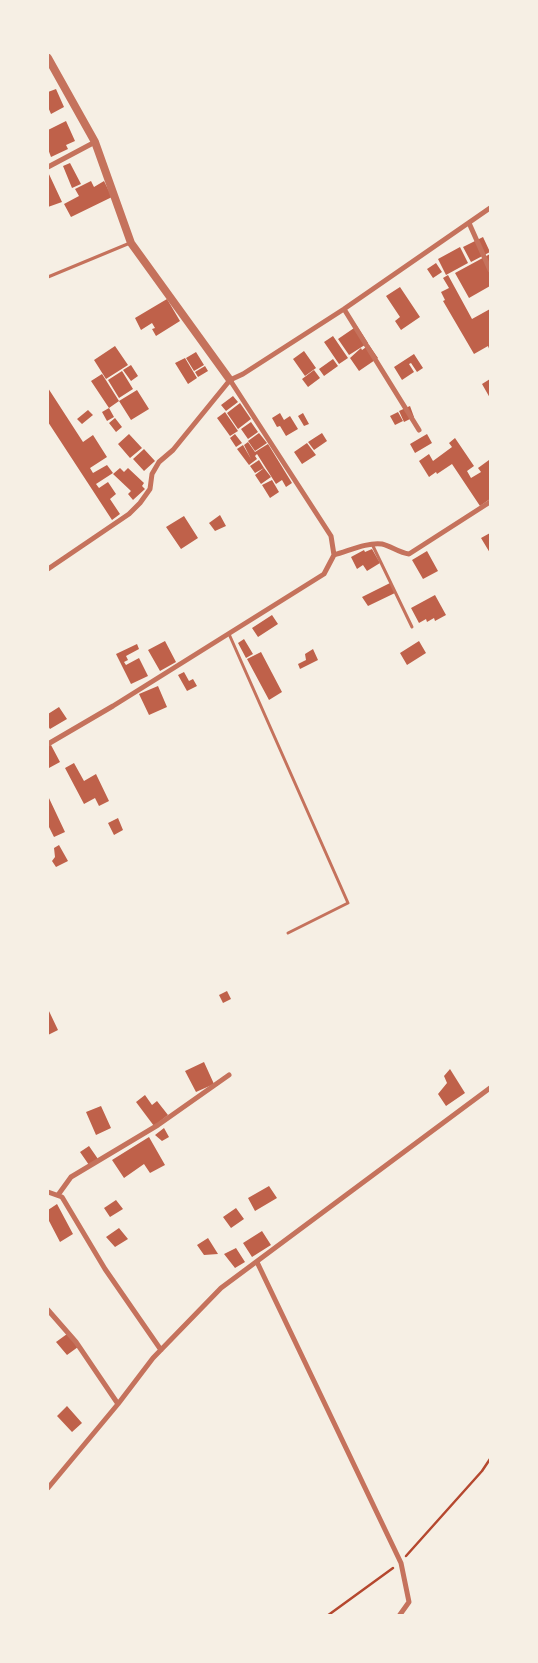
<!DOCTYPE html>
<html>
<head>
<meta charset="utf-8">
<style>
	body { margin:0 }
	#map { position:relative; width:538px; height:1663px; overflow:hidden; background:#f6efe4; font-family:Figtree,sans-serif }
	canvas { display:block }
	.frame { position:absolute; inset:0; border:49px solid #f6efe4; pointer-events:none }
</style>
</head>
<body>
<div id="map">
<canvas width="538" height="1663"></canvas>
<div class="frame"></div>
</div>
<script>
const context = document.querySelector('canvas').getContext('2d');
context.lineJoin = 'round';
function paint(path, color) {
  context.fillStyle = color;
  context.fill(path, 'evenodd');
}
function strokePath(path, color, width, dash) {
  context.strokeStyle = color;
  context.lineWidth = width;
  context.lineCap = dash ? 'butt' : 'round';
  context.setLineDash(dash || []);
  context.stroke(path);
}
const building = new Path2D(`
	M56 89 64 107 51 114 48 107V92Z
	M66 121 75 141 66 145 68 149 51 157 48 149V130Z
	M70 163 81 184 72 188 63 166Z
	M48 172 62 202 48 207V197H49L48 196Z
	M91 181 94 187 104 181 112 197 71 217 64 204 79 196 75 189Z
	M483 237 490 252 471 262 463 247Z
	M460 247 468 263 446 275 438 259Z
	M490 254V286L469 298 455 273Z
	M436 263 442 272 433 278 427 269Z
	M448 275 472 319 490 309V351L488 346 474 354 443 301 445 300 441 292 449 288 443 278Z
	M400 287 420 317 401 330 395 321 400 317 386 296Z
	M167 299 180 321 156 336 152 329 155 328 152 323 141 330 135 318Z
	M357 326 368 343 349 355 338 339Z
	M333 336 348 358 339 364 324 342Z
	M369 345 378 358 359 371 350 358 361 348 362 350Z
	M115 346 128 365 106 379 94 360Z
	M304 351 316 368 305 376 293 359Z
	M196 352 204 365 194 371 186 358Z
	M414 354 423 368 417 372 411 363 409 364 414 372 402 380 394 367Z
	M185 358 197 378 188 384 175 363Z
	M333 359 338 366 324 376 319 369Z
	M131 365 138 376 131 381 123 370Z
	M205 366 208 371 198 377 195 372Z
	M314 370 320 378 308 387 302 379Z
	M122 371 133 389 119 398 108 380Z
	M102 374 119 401 109 408 91 381Z
	M490 379V398L482 384Z
	M48 388 83 442 93 435 107 457 90 468 93 473 107 465 113 473 96 484 99 488 108 482 116 494 110 499 120 514 112 520 48 422Z
	M137 390 149 409 131 420 119 401Z
	M233 396 238 402 226 411 221 405Z
	M240 403 251 419 238 429 227 413Z
	M410 406 414 417 404 422 399 411Z
	M109 408 114 417 107 421 102 412Z
	M88 410 93 415 82 424 77 419Z
	M225 412 238 431 230 436 217 418Z
	M398 412 403 421 395 425 390 416Z
	M280 413 284 420 290 416 298 429 286 436 280 426 277 427 272 418Z
	M303 413 309 424 304 426 298 416Z
	M115 418 122 427 116 432 109 423Z
	M251 422 258 432 248 439 241 429Z
	M259 433 267 443 255 451 248 441Z
	M322 433 327 441 314 450 308 442Z
	M129 434 142 448 130 458 118 444Z
	M235 434 242 443 236 447 230 438Z
	M427 434 432 443 415 453 410 444Z
	M455 438 474 466 467 471 471 478 481 472 478 468 489 460 490 463V482L489 483 490 485V499L480 506 452 464 437 474 436 472 429 477 419 461 429 454 433 461 452 447 449 443Z
	M248 442 255 452 268 444 292 483 286 487 282 480 276 484 257 454 255 456 257 459 249 465 237 449 243 445 251 459 244 445Z
	M307 443 316 455 302 464 294 452Z
	M144 449 155 461 144 471 133 459Z
	M259 460 264 468 255 473 250 466Z
	M120 468 124 472 128 468 144 483 142 486 145 489 133 500 128 494 131 491 113 474Z
	M264 468 271 477 261 484 255 475Z
	M272 480 279 492 270 498 262 485Z
	M220 515 226 526 215 531 209 523Z
	M184 516 198 538 181 549 166 527Z
	M490 533V553L481 538Z
	M372 549 380 563 367 571 363 565 357 569 351 557 364 550 365 552Z
	M427 551 438 571 423 579 412 560Z
	M390 583 395 593 368 606 362 597Z
	M435 595 446 615 435 621 434 618 427 622 426 619 419 623 411 608Z
	M272 615 278 624 258 637 252 628Z
	M244 639 253 654 246 658 238 643Z
	M165 641 176 662 160 671 148 650Z
	M419 641 426 653 407 665 400 653Z
	M137 644 139 649 126 656 128 660 124 662 126 665 139 658 148 676 131 684 116 654Z
	M313 649 318 660 300 669 298 664 306 660 305 654Z
	M261 652 282 692 269 700 247 659Z
	M184 672 189 681 193 679 197 686 187 691 178 675Z
	M158 686 167 707 149 715 139 694Z
	M59 707 67 719 50 729 48 726V714Z
	M51 745 60 762 49 768 48 764V746Z
	M74 763 84 781 96 774 109 801 99 806 95 798 84 804 65 768Z
	M48 796 65 832 54 837 48 825Z
	M118 818 123 830 114 835 108 823Z
	M59 845 68 861 56 867 52 861 55 857 54 848Z
	M227 991 231 999 223 1003 219 995Z
	M48 1009 58 1030 48 1035Z
	M204 1062 214 1084 196 1092 185 1071Z
	M450 1069 465 1093 446 1106 438 1094 447 1083 444 1076Z
	M145 1095 152 1105 157 1101 168 1115 154 1126 136 1102Z
	M101 1106 111 1128 96 1135 86 1112Z
	M164 1128 169 1137 162 1141 155 1135Z
	M149 1137 165 1165 150 1173 144 1164 124 1178 112 1160Z
	M89 1146 98 1159 89 1165 80 1152Z
	M269 1186 277 1198 255 1211 248 1198Z
	M116 1200 123 1209 110 1217 104 1208Z
	M57 1204 73 1234 60 1242 48 1219V1210Z
	M236 1208 244 1219 231 1228 223 1217Z
	M119 1228 128 1239 115 1247 106 1237Z
	M262 1231 271 1245 252 1257 243 1243Z
	M208 1238 218 1254 204 1255 197 1245Z
	M236 1248 245 1262 235 1268 224 1254Z
	M67 1334 78 1347 67 1355 56 1342Z
	M67 1406 82 1423 72 1432 57 1416Z`);
const path = new Path2D(`
	M406 1556 482 1471 490 1459
	M327 1616 393 1568`);
const service = new Path2D(`
	M48 277 130 243
	M372 544 412 627
	M229 634 348 903 288 933`);
const minor = new Path2D(`
	M48 167 95 142
	M469 223 490 270
	M344 309 419 430
	M334 555C349 551 367 542 382 544 391 546 399 553 409 554L490 502
	M48 569 129 514 140 503 150 489 152 474 159 462 173 450 230 380 243 374 344 309 490 208
	M48 744 113 706 324 574 334 555 331 536 230 380
	M48 1192 62 1197 105 1269 161 1350
	M58 1195 71 1177 158 1125 229 1075
	M257 1262 401 1563 409 1602 399 1616
	M48 1310 76 1342 118 1404
	M48 1488 118 1404 153 1358 221 1288 490 1088`);
const tertiary = new Path2D(`
	M48 58 95 142 131 243 230 380`);
paint(building, '#bf614a');
strokePath(path, '#b5482f', 2.5);
strokePath(service, '#c5725c', 3);
strokePath(minor, '#c5725c', 5);
strokePath(tertiary, '#c5725c', 8);
</script>
</body>
</html>
